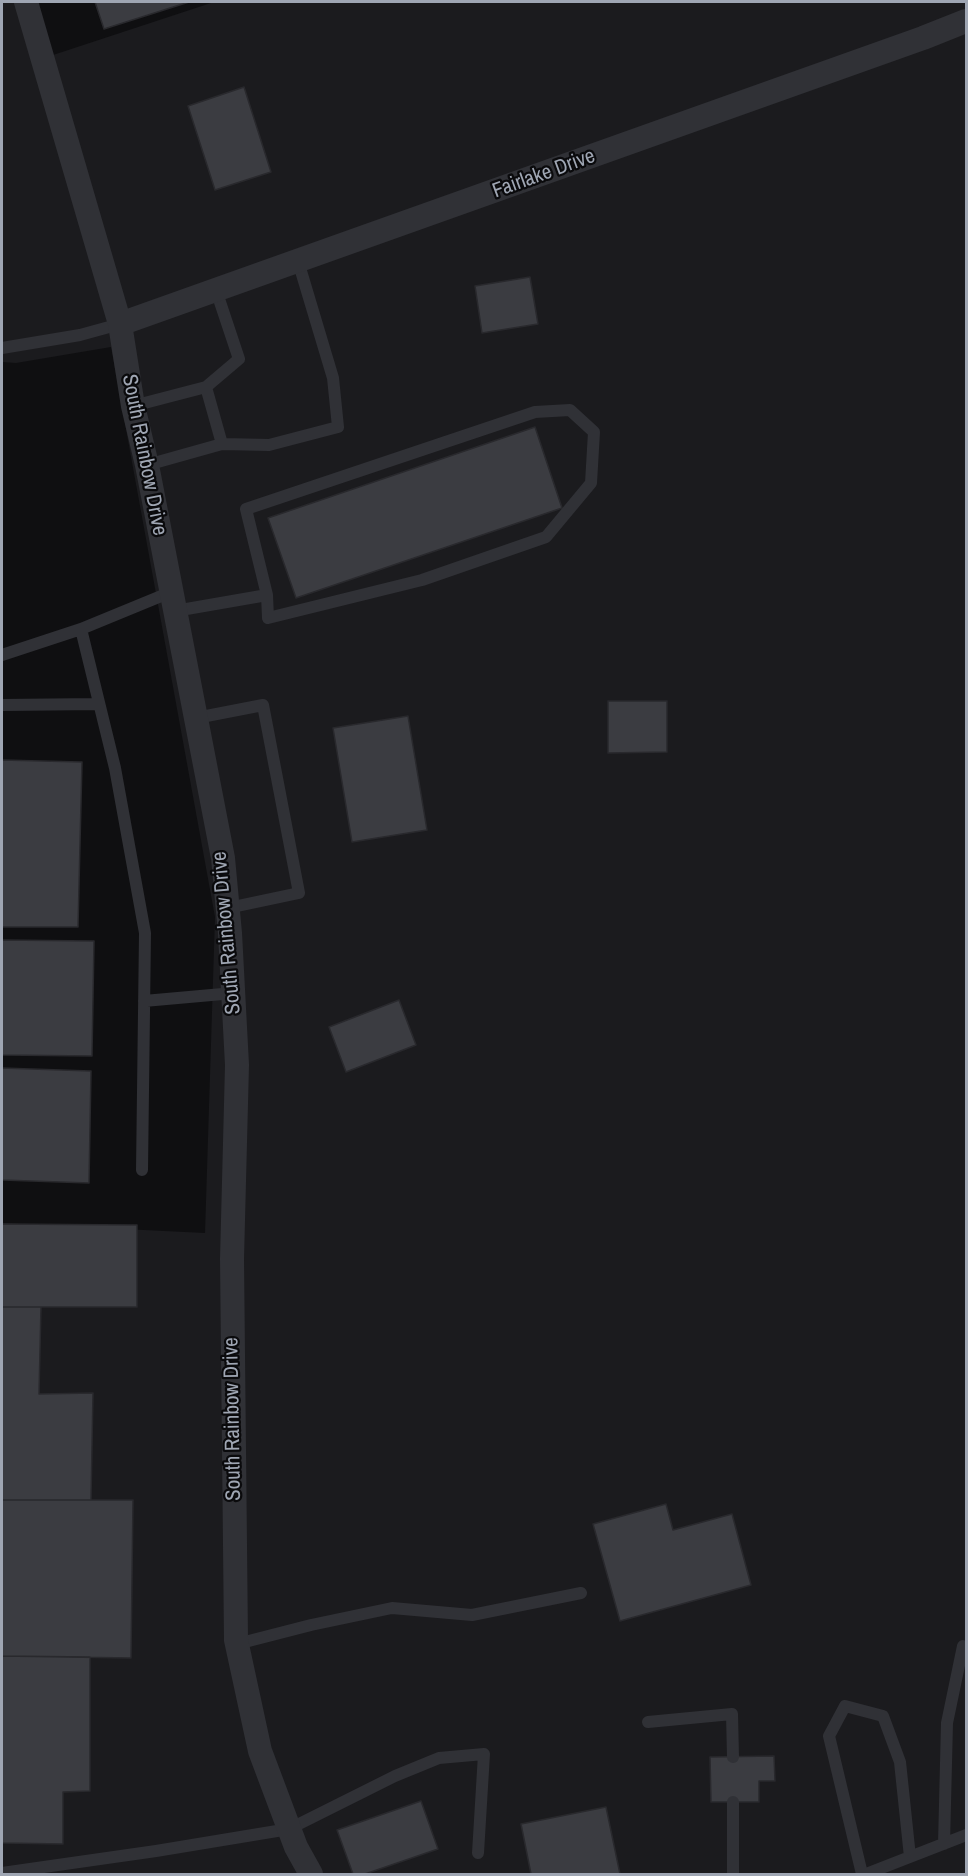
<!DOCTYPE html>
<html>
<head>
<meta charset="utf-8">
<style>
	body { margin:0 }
	#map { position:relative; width:968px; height:1876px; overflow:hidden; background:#0f0f11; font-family:"Archivo Narrow",sans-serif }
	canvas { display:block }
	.frame { position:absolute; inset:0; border:3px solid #9fa6b3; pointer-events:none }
</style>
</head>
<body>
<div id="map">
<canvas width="968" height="1876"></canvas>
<div class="frame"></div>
</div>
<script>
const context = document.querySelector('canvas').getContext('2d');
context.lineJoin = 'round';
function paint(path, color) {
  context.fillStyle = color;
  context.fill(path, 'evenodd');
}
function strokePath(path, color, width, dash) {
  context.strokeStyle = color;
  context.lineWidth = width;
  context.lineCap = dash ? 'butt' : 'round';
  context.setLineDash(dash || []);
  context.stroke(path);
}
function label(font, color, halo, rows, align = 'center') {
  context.font = font + ' "Archivo Narrow",sans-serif';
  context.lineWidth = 4.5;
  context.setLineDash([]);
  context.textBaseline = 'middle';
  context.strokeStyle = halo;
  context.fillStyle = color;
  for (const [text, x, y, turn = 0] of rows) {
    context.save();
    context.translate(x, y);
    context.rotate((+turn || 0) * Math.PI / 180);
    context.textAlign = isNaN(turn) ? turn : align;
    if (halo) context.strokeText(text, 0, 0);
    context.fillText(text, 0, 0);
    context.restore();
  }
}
const built = new Path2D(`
	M2 2H30L47 57 214 2H966V1874H2V1223L205 1233 215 917 111 347 16 363 2 362Z`);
const building = new Path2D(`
	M95 2H189L104 29Z
	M244 87 271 172 215 190 188 106Z
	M530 277 538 324 482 333 475 286Z
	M535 427 562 508 296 598 268 518Z
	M608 701H667V752L608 753Z
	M408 716 427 830 352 842 333 728Z
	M2 760 82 762 78 927H2Z
	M2 940 94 941 92 1056 2 1055Z
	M399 1000 416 1045 346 1072 329 1027Z
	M2 1068 91 1071 89 1183 2 1180Z
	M2 1224 137 1225V1307H2Z
	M2 1307H41L39 1394 93 1393 91 1500H2Z
	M2 1500H133L131 1658 2 1656Z
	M666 1504 673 1530 732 1514 751 1585 620 1621 593 1524Z
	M2 1656 90 1657V1791L63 1792V1844L2 1843Z
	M774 1756 775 1781H759V1802H711L710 1757Z
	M421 1801 438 1849 365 1874H353L337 1830Z
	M606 1807 620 1874H531L521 1824Z`);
const service = new Path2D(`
	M2 348 80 335 120 324
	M206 387 222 444
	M133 406 206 387 239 359 216 290
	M570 410 594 432 591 483 546 537 422 580 268 618 267 595 246 509 535 412Z
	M147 465 222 444 269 445 338 427 333 378 298 261
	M175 611 267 595
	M81 629 115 768 145 933 142 1170
	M2 655 81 629 171 592
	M2 705 99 704
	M196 718 263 705 299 893 228 908
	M144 1001 234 993
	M237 1644 311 1625 392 1608 472 1615 581 1593
	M648 1722 732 1714 733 1757
	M733 1802V1874
	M944 1844 947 1723 963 1646
	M2 1873 156 1851 289 1829 395 1776 439 1758 484 1754 478 1853
	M862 1874 829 1736 845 1706 883 1716 900 1762 910 1857
	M866 1874 966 1835`);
const minor = new Path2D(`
	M26 2 120 324 133 406 147 465 223 858 230 933 237 1065 232 1259 236 1640 260 1751 296 1847 311 1874
	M120 324 923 38 966 21`);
const streetNames = [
	["Fairlake Drive",544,174,-20],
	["South Rainbow Drive",144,455,79],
	["South Rainbow Drive",227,933,-95],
	["South Rainbow Drive",233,1419,-91]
];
paint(built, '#1b1b1e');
paint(building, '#3b3c41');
strokePath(building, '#29292d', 1.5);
strokePath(service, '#303136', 12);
strokePath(minor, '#303136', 24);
label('21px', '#9fa6b3', '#0a0a0c', streetNames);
</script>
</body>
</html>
